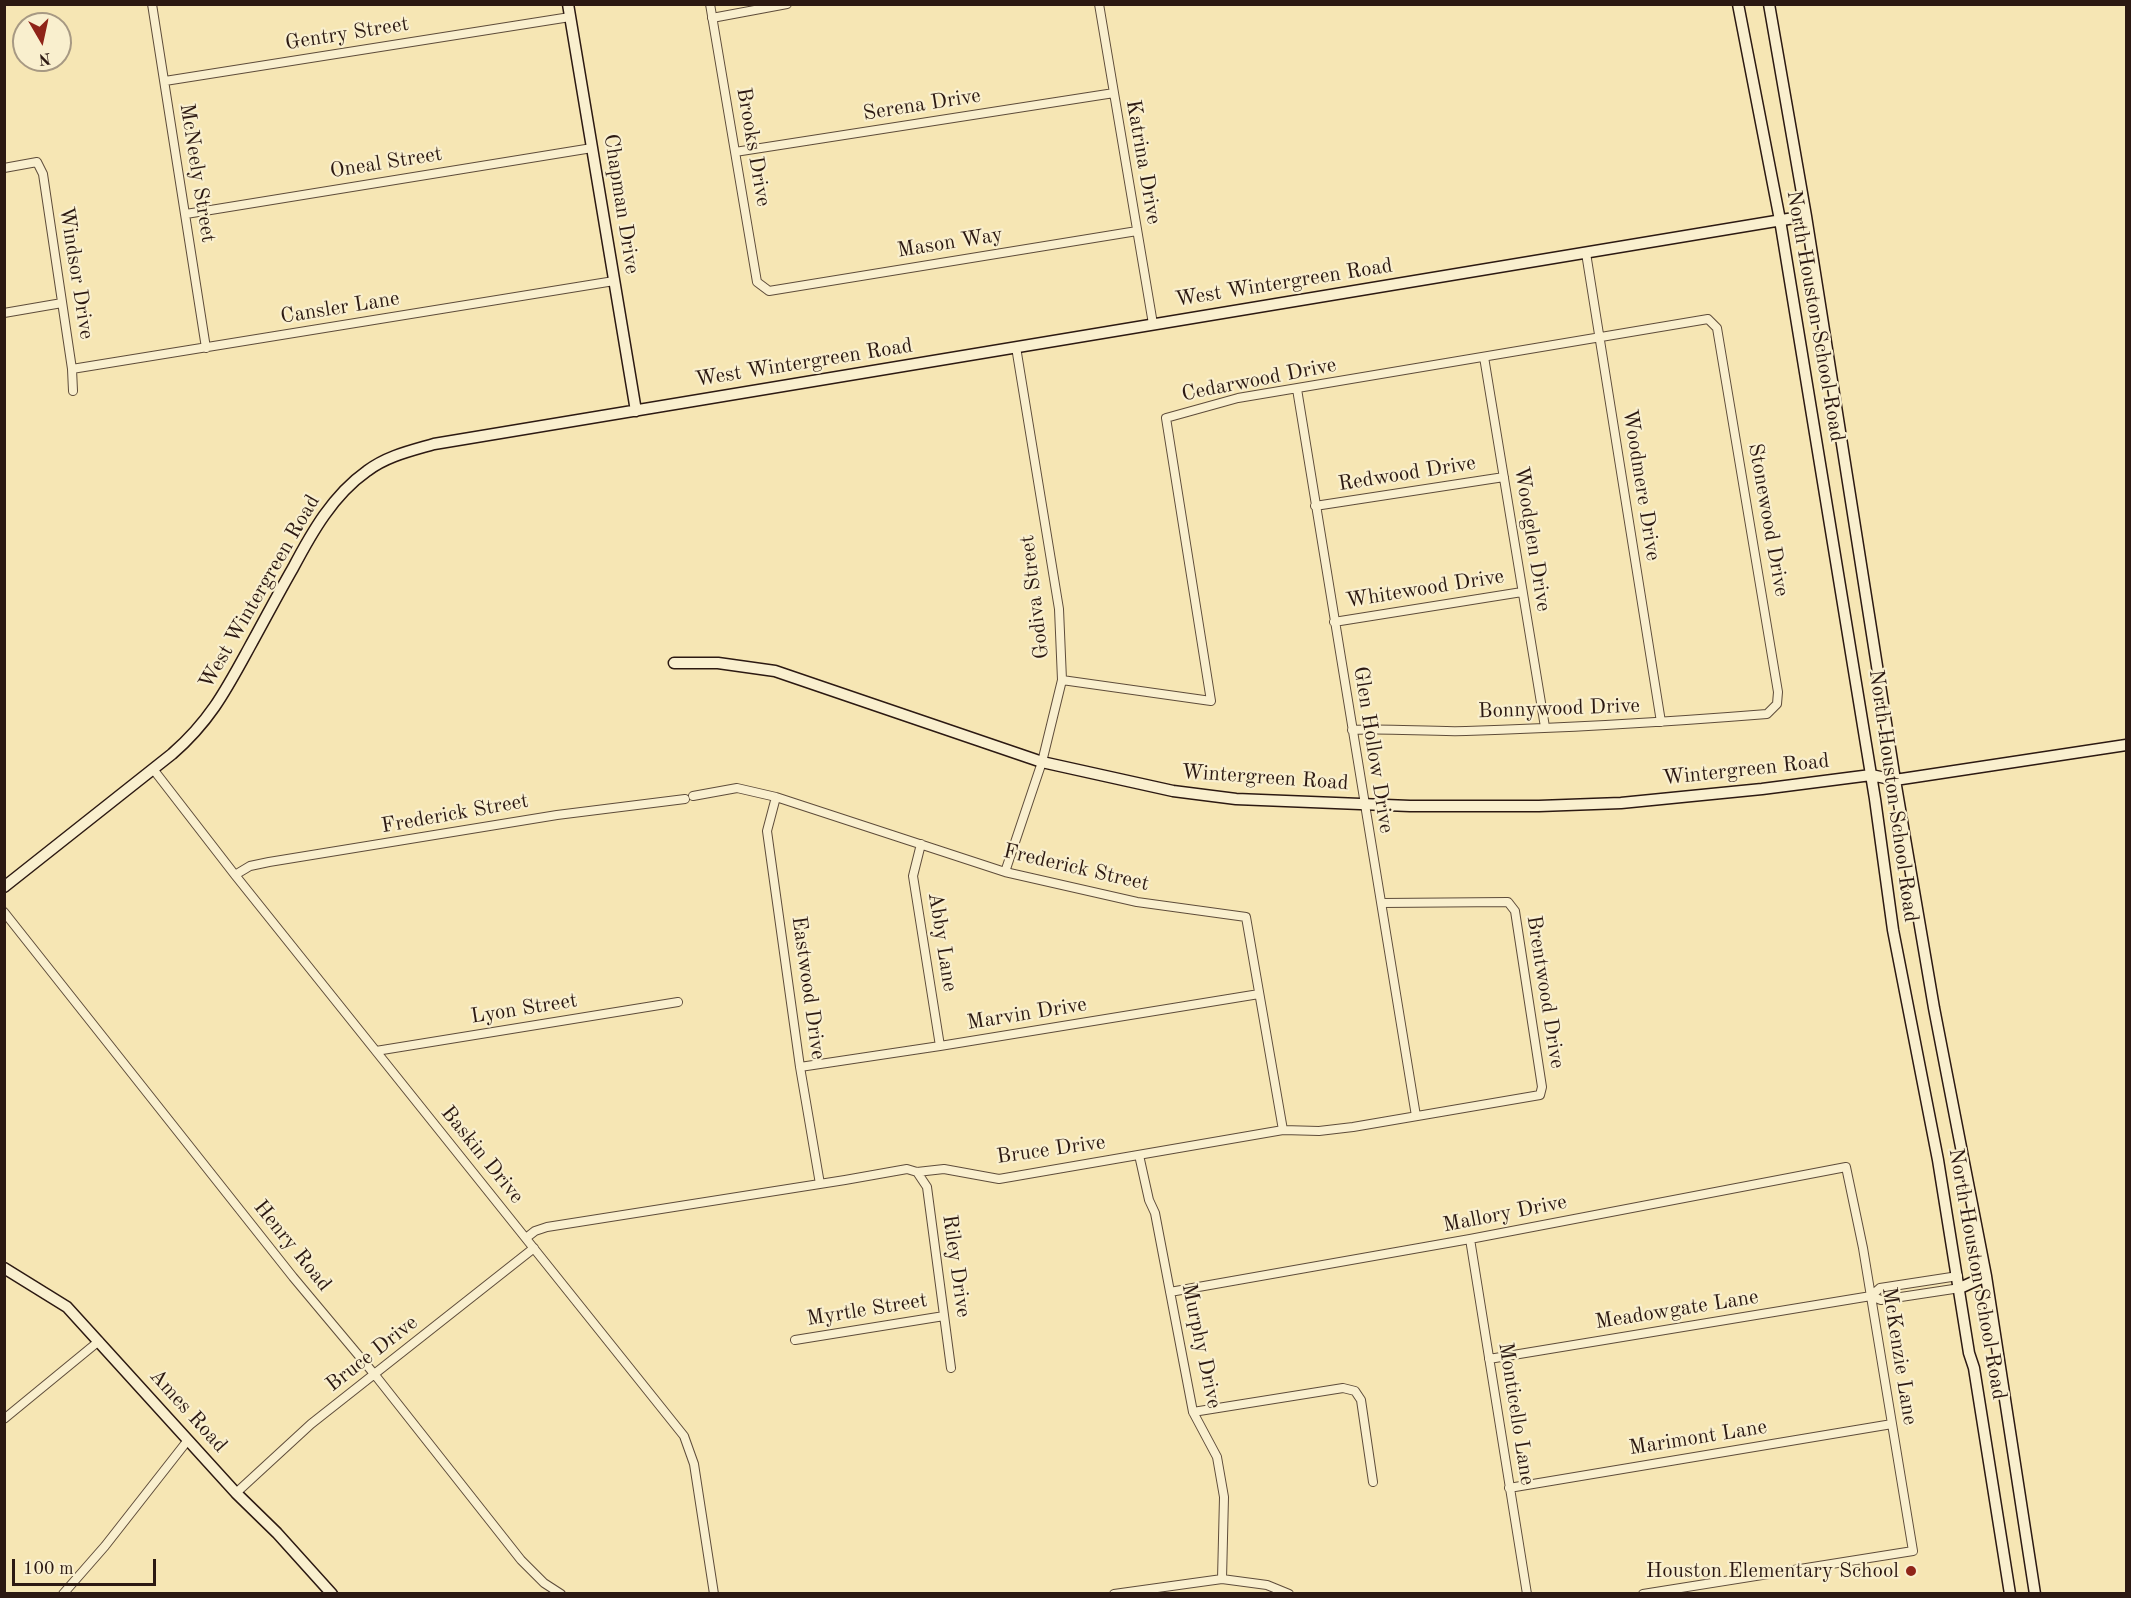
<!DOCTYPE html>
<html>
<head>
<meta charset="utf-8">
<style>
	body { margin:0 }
	#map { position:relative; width:2131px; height:1598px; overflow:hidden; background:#f6e6b4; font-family:"Old Standard TT",serif }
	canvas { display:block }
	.frame { position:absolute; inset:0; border:6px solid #2c1912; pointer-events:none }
	.north { position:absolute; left:12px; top:12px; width:60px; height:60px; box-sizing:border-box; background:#f9efce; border:2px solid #a79983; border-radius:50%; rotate:171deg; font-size:16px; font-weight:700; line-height:24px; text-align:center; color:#2c1912 }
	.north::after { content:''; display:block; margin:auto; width:21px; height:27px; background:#8f2418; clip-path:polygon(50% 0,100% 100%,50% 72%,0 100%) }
	.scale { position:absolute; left:12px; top:1559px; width:144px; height:27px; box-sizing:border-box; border:3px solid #2c1912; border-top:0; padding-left:8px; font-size:18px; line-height:21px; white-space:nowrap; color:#2c1912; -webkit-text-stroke:4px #f9efce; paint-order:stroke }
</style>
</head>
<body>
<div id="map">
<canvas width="2131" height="1598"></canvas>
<div class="frame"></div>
<div class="north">N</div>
<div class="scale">100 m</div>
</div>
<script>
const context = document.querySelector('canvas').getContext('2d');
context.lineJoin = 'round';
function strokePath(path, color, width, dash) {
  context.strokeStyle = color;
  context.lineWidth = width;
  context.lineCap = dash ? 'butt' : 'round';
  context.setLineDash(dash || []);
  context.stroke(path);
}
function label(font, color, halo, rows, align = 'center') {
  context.font = font + ' "Old Standard TT",serif';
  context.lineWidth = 4.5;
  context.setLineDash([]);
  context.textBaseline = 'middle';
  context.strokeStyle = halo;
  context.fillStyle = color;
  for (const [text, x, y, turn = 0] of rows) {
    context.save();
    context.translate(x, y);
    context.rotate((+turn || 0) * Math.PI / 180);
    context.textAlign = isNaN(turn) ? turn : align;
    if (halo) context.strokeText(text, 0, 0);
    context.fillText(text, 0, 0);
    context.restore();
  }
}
const street = new Path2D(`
	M152 4 206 348
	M710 4 757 282 769 291 1137 231
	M1099 4 1153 324
	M712 18 787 4
	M165 81 570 17
	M735 152 1114 93
	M4 168 37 162 43 174 72 369 73 391
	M186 214 592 148
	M1586 253 1661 722
	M4 313 62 303
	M1484 357 1545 727
	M72 369 614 281
	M1297 389 1416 1116
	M1315 506 1504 477
	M1334 622 1522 592
	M1062 680 1211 701 1166 418 1238 398 1708 319 1717 328 1778 692 1777 704 1767 714C1667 722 1566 728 1466 731 1428 732 1390 728 1352 730
	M153 769 235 875 684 1436 694 1464 714 1594
	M693 796 737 788 776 797 1005 872 1137 902 1246 917 1283 1130
	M776 797 767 831 800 1067 820 1184
	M921 844 913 876 940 1046
	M1005 872 1042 762 1062 680 1059 609 1016 347
	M235 875 250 866 269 862 557 815 685 799
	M4 912 293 1277 375 1375 521 1560 544 1583 561 1594
	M376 1051 678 1002
	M800 1067 940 1046 1259 994
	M1139 1155 1149 1200 1155 1213 1193 1412 1217 1457 1224 1497 1222 1579
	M917 1172 927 1187 951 1368
	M526 1238 535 1231 547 1227 845 1180 907 1169 917 1172 944 1169 999 1179 1283 1130 1319 1131 1353 1127 1540 1095 1542 1087 1515 911 1508 902 1382 903
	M1470 1239 1527 1594
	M1170 1292 1470 1239 1846 1167 1863 1248 1913 1551 1643 1594
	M1871 1296 1880 1288 1958 1276
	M795 1340 944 1316
	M1489 1359 1871 1296 1881 1300 1960 1288
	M1193 1412 1343 1388 1355 1391 1361 1400 1373 1482
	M4 1419 99 1341
	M1509 1488 1892 1424
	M236 1493 311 1424 534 1248
	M63 1594 105 1546 188 1440
	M1114 1594 1222 1579 1267 1585 1289 1594`);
const secondary = new Path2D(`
	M568 4 636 411
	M1738 4 1780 220 1875 799 1893 930 1938 1160 1969 1353 1974 1368 2010 1594
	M1769 4 1806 216 1895 780 1934 1008 1986 1276 2035 1594
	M674 663H718L775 671 1042 762 1173 791 1236 799 1410 806H1539L1621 803 1762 789 1871 775 1895 780 2126 745
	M4 887 172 754C210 721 226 690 249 648 264 621 278 594 293 568 312 532 333 495 367 471 387 456 410 451 434 444L1806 216
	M4 1268 67 1307 236 1493 277 1533 332 1594
	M1960 1288 1986 1276`);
const markers = [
	[1911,1571,6,"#8f2418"]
];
const streetNames = [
	["Gentry Street",347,34,-9],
	["Serena Drive",922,105,-9],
	["Brooks Drive",753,147,80],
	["Katrina Drive",1143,162,80],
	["Oneal Street",386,163,-9],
	["McNeely Street",197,173,81],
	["Chapman Drive",621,204,81],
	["Mason Way",950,243,-9],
	["Windsor Drive",76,273,81],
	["West Wintergreen Road",1284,283,-9],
	["Cansler Lane",340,308,-9],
	["North Houston School Road",1815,316,80],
	["West Wintergreen Road",804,363,-9],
	["Cedarwood Drive",1259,380,-11],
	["Redwood Drive",1407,474,-9],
	["Woodmere Drive",1641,485,81],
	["Stonewood Drive",1768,520,80],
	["Woodglen Drive",1532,539,81],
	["Whitewood Drive",1425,589,-9],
	["West Wintergreen Road",260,592,-60],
	["Godiva Street",1035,597,-97],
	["Bonnywood Drive",1559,709,-2],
	["Glen Hollow Drive",1373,750,81],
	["Wintergreen Road",1746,770,-6],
	["Wintergreen Road",1265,778,4],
	["North Houston School Road",1893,796,82],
	["Frederick Street",455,814,-10],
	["Frederick Street",1076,868,13],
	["Abby Lane",942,942,81],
	["Eastwood Drive",808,988,82],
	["Brentwood Drive",1545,992,81],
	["Lyon Street",524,1009,-9],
	["Marvin Drive",1027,1014,-9],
	["Bruce Drive",1051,1150,-8],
	["Baskin Drive",482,1155,51],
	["Mallory Drive",1505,1214,-11],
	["Henry Road",292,1246,51],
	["Riley Drive",956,1266,82],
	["North Houston School Road",1977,1274,80],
	["Myrtle Street",867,1310,-9],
	["Meadowgate Lane",1677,1310,-9],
	["Murphy Drive",1201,1346,78],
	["Bruce Drive",372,1354,-38],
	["McKenzie Lane",1899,1356,81],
	["Ames Road",188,1411,48],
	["Monticello Lane",1516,1414,81],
	["Marimont Lane",1698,1438,-9]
];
const poiNames = [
	["Houston Elementary School",1899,1571]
];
strokePath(street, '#5e4c3a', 10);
strokePath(secondary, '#2c1912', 13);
strokePath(street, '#f9efce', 8);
strokePath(secondary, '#f9efce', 10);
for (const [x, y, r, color] of markers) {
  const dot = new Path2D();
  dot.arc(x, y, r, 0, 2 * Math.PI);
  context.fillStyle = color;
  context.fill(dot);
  strokePath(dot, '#f9efce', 2);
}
label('21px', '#2c1912', '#f9efce', streetNames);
label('21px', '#2c1912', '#f9efce', poiNames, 'right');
</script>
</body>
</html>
